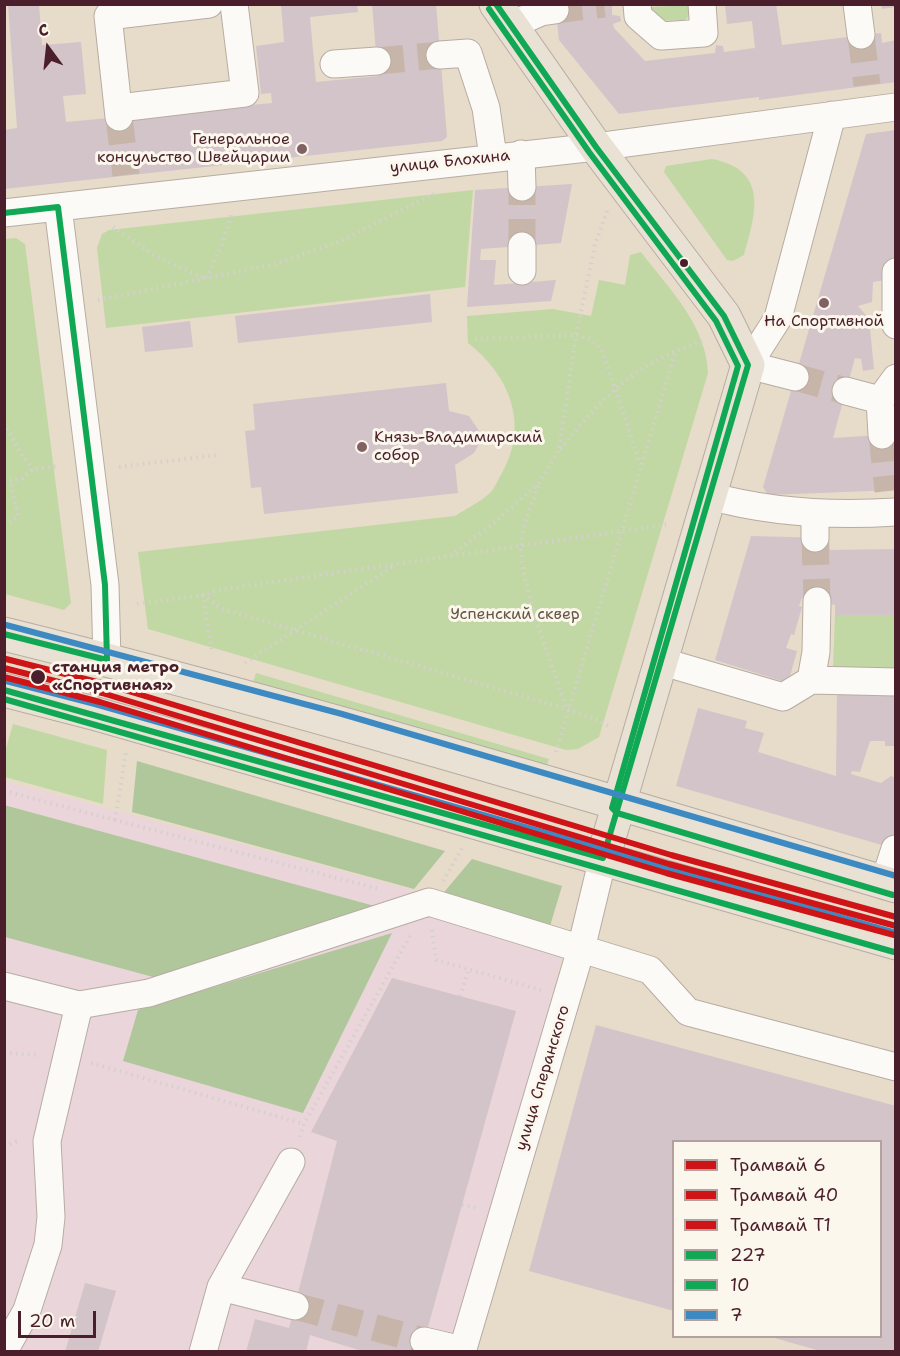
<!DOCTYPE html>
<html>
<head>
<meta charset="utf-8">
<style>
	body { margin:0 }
	#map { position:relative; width:900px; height:1356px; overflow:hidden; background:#e7dbca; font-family:"Shantell Sans",sans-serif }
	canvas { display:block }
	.frame { position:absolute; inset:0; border:6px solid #4a1f2b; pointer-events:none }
	.legend { position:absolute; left:672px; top:1140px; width:210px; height:198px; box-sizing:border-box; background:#fbf7ec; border:2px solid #b4a19f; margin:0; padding:8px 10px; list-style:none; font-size:18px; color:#4a1f2b }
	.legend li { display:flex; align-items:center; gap:12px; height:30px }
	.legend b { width:30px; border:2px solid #b4a19f }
	.north { position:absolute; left:18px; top:18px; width:60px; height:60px; -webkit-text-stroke:4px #fbf7ec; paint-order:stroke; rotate:345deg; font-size:16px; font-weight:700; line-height:24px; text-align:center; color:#4a1f2b }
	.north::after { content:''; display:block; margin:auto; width:21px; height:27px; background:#4a1f2b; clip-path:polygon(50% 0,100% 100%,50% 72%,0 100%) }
	.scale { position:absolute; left:18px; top:1311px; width:78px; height:27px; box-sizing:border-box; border:3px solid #4a1f2b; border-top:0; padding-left:8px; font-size:18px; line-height:21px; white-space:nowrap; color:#4a1f2b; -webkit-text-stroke:4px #fbf7ec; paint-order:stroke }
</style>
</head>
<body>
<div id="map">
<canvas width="900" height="1356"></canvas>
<div class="frame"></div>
<ul class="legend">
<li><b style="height:8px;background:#ce1417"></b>Трамвай 6</li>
<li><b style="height:8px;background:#ce1417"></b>Трамвай 40</li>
<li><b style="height:8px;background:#ce1417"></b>Трамвай Т1</li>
<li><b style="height:8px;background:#10a855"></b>227</li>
<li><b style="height:8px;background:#10a855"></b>10</li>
<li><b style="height:8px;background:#3d8ac2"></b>7</li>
</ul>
<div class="north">С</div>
<div class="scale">20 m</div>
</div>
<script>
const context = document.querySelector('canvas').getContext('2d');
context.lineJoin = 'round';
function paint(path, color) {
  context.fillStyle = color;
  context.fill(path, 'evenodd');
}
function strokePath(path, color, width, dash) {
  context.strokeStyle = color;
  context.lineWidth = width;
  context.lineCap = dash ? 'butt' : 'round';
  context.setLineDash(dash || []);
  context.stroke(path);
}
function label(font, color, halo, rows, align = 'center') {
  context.font = font + ' "Shantell Sans",sans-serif';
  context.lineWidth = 6;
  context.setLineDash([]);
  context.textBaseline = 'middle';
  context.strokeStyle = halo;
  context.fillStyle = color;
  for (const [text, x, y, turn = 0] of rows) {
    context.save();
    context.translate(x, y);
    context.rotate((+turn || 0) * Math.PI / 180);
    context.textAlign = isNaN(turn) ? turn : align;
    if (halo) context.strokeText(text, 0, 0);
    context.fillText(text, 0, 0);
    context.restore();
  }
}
const built = new Path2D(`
	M4 781 569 932 454 1351H5Z`);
const green = new Path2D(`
	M691 5V14L685 20 655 21 649 7Z
	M712 159C769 170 756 213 744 255L733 261 727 260 664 172 666 166Z
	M473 190 465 287 106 328 97 248 102 234 109 230Z
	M16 238 25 244 71 603 64 610 5 594 4 239Z
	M641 252C669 289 706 324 708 373L599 737 578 749 566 750 148 629 138 552 455 516C466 509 480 502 490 493 495 488 498 479 502 473 530 424 509 375 468 343L467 316 553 309 591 316 599 280 625 285 630 255Z
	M835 615H895V670L833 668Z
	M256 673 549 759 546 768 253 682Z
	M13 724 107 750 103 804 5 777V752Z`);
const forest = new Path2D(`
	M137 761 445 851 414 889 132 812Z
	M4 805 382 908 157 978 5 937Z
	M472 859 562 886 550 926 440 897Z
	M392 933 303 1113 123 1061 138 1010Z`);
const building = new Path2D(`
	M8 4H39L42 45 81 42 86 94 63 96 66 122 272 103 271 93 261 94 256 46 284 42 281 5H357L358 12 310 17 316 82 378 76 372 4H436L447 137 442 141 4 189V130L17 128Z
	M555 4H612V15L620 16 621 21 613 24 614 28 645 61 715 53 716 45 723 46 724 52 755 48 752 21 727 24 725 4H776L782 45 881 33 882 43 896 40V82L759 100V97L619 114 559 40Z
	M881 4H896V7L882 9Z
	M896 130V262L885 280 873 282 872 302 858 306 869 319 874 369 863 371 861 359 855 358 833 438 896 434V490L768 495 763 487 866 134Z
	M572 184 561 243 481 249 480 260H496L494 285 556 280 551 301 467 307 475 190Z
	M430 294 432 322 238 343 235 316Z
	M190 321 193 347 145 352 142 327Z
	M446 383 449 411 469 416 479 431V444L474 453 455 465 458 493 264 514 261 487 251 488 245 431 255 430 253 404Z
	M751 536 829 538 830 550 896 549V615H835V605L802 598 799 606 802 607 794 635 791 634 786 648 797 651 788 683 715 660Z
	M837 693H896V746H885V741H870L860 772 852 771 851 774 881 783 891 776 896 778V849L676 786 698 708 747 721 745 728 764 733 758 752 836 776Z
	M392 978 516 1011 421 1352H365L310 1335 306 1352H246L255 1319 289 1328 337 1141 311 1132Z
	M596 1025 896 1106V1352H824L771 1337 880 1336V1142H674V1311L529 1271Z
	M85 1283 116 1291 98 1352H65Z`);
const minorTunnel = new Path2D(`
	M555 10 604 4
	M861 35 867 85
	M377 61 440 55
	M119 117 126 175
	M522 246V187
	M795 377 846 391
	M882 435 888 491
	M815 538 817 601
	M295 1306 424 1341`);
const path = new Path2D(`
	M607 211 595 245 576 335 559 450 539 483 494 523 450 556 219 590 203 595 222 609 567 709 600 721 611 728
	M113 227 156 256 206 279 223 242 232 212
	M98 300 276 264 343 240 438 192
	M475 339 576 335 590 339 602 350 640 463
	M4 423 21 454 33 469
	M560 449C606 394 634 363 704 341
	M119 467 217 455
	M4 482 23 478 33 469 59 466
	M538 486C532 505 523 523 521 543 518 580 554 670 567 709
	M4 525 18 517 11 482
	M451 556 670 524
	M137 604 203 595 212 654
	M245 663 392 567
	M556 752 676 350
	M4 791 379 889
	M115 820 126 753
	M443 881 462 848
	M432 930 436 960 541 990
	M460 996 469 969
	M4 1053 40 1055
	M91 1063 304 1124
	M300 1137 304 1124 410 936
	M4 1146 21 1140
	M462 1205 479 1208`);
const minor = new Path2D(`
	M637 4 638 16 661 36 704 33 702 4
	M857 4 861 35
	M512 25 541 12 555 10
	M440 55 468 53 486 108 493 157
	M334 64 377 61
	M119 108 245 93 234 4
	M119 117 108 16 209 4
	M521 154 522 187
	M58 207 105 585 107 660
	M4 213 596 147 896 107
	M522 246V271
	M896 272V325
	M795 377 748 365 778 318 832 115
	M846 391 880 400
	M882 435 880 400 896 378
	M710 496C771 513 833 516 896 512
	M815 513V538
	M660 661 783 697 811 680 816 652 817 601
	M811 680 896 682
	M884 883 895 849
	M4 986 79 1005 149 993 429 902 650 970 688 1012 896 1067
	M221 1287 295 1306
	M424 1341 462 1350
	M4 1351 27 1310 48 1245 51 1217 47 1141 79 1005
	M203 1352 221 1287 291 1162
	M462 1352 581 949 603 858`);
const major = new Path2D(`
	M496 4 596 147 724 316 748 365 603 858
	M4 634C303 708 601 798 896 886
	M4 690 93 713 896 943`);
const bus1 = new Path2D(`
	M4 213 58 207 105 585 107 660 4 634
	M4 690 603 858 748 365 724 316 596 147 496 4`);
const bus2 = new Path2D(`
	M489 9 589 152 716 321 738 366 612 808 617 813 893 895
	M4 699 894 952`);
const bus3 = new Path2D(`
	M6 625 342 714 896 876
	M6 681 95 704 896 933`);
const tram1 = new Path2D(`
	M4 668 102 693 669 864 896 926`);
const tram2 = new Path2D(`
	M4 677 100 702 666 873 894 935`);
const tram3 = new Path2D(`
	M6 659 105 684 671 855 896 917`);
const markers = [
	[302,149,6,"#816163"],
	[684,263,5,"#4a1f2b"],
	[824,303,6,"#816163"],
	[362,447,6,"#816163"],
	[38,677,8,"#4a1f2b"]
];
const poiNames = [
	["Генеральное",290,140],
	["консульство Швейцарии",290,158],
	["На Спортивной",824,322,"center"],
	["Князь-Владимирский",374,438,"left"],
	["собор",374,456,"left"]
];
const streetNames = [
	["улица Блохина",450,162,-6],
	["улица Сперанского",543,1078,-73]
];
const parkNames = [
	["Успенский сквер",515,615]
];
const stopNames = [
	["станция метро",52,668],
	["«Спортивная»",52,686]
];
paint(built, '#ead5da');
paint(green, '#c2d8a4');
paint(forest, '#afc79a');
paint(building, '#d3c4c9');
strokePath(minorTunnel, '#c8b5aa', 27, [27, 14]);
strokePath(minor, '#b7aca2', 29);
strokePath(major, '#b7aca2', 35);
strokePath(path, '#d5d0cd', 4, [1.5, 4.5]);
strokePath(minor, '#fbfaf7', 27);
strokePath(major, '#e9e1d4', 33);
strokePath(bus1, '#10a855', 6);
strokePath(bus2, '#10a855', 6);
strokePath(bus3, '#3d8ac2', 6);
strokePath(tram1, '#ce1417', 6);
strokePath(tram2, '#ce1417', 6);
strokePath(tram3, '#ce1417', 6);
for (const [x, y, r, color] of markers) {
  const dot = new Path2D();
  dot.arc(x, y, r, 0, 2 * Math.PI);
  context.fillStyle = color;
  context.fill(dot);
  strokePath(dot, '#fbf7ec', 2);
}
label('16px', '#4a1f2b', '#fbf7ec', poiNames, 'right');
label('16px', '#4a1f2b', '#fbf7ec', streetNames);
label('16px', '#655646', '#fbf7ec', parkNames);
label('bold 16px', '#4a1f2b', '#fbf7ec', stopNames, 'left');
</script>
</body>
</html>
